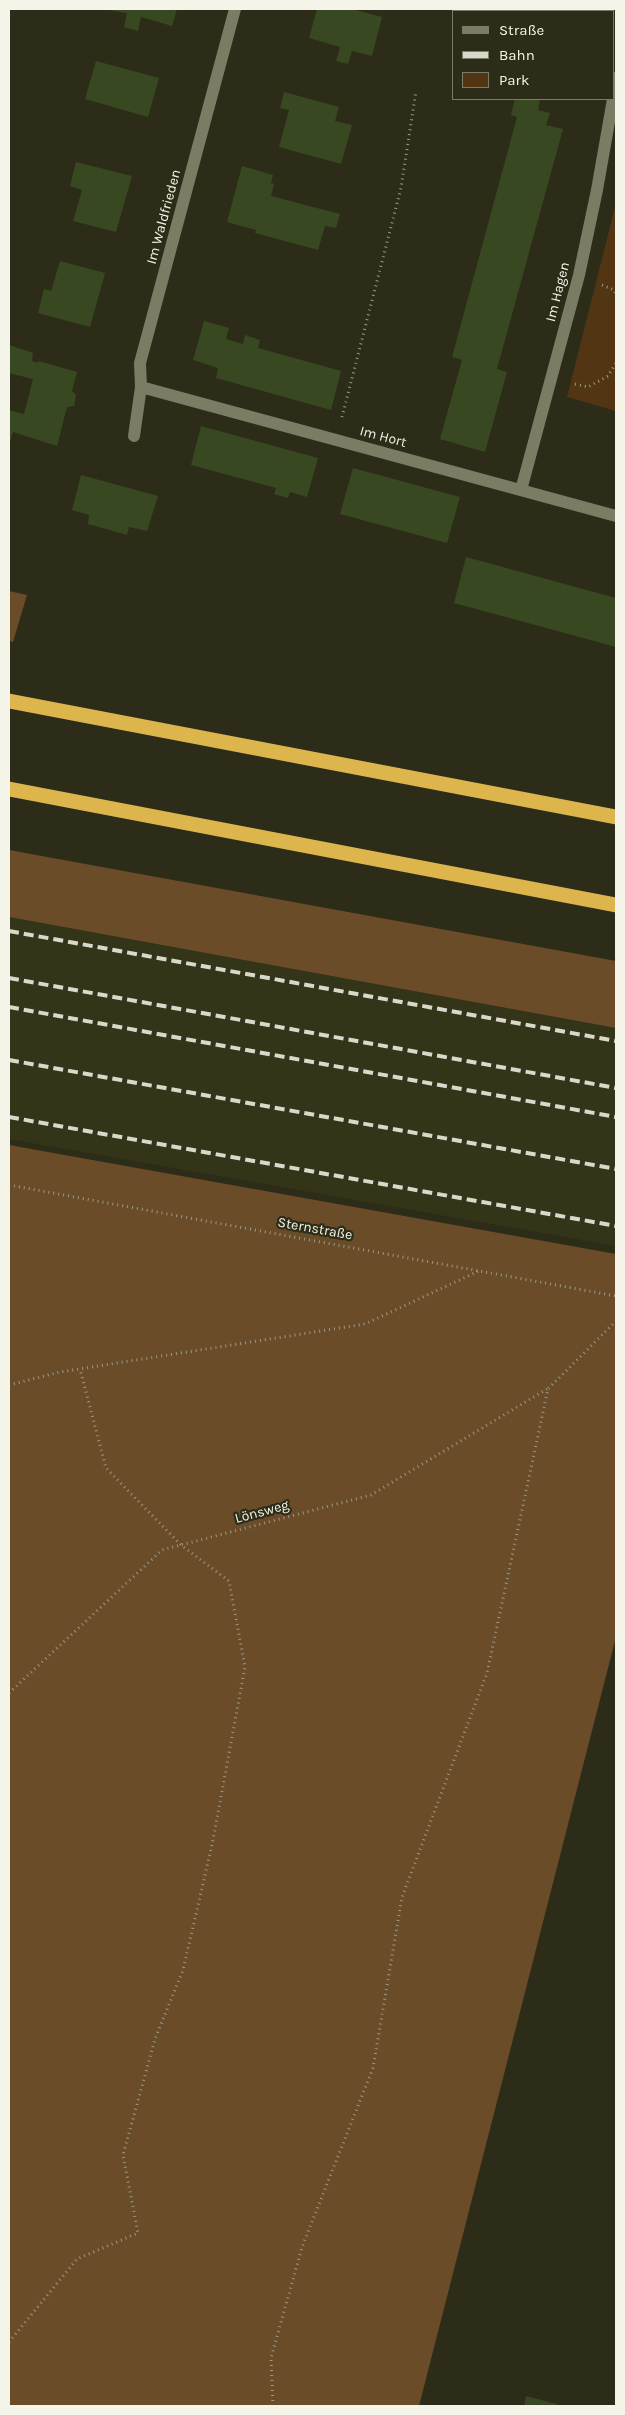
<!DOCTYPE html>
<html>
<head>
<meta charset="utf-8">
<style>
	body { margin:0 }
	#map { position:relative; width:625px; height:2415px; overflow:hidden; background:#2c2c18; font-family:Karla,sans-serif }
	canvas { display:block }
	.frame { position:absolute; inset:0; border:10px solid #f4f5e8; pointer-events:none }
	.legend { position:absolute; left:452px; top:10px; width:162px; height:90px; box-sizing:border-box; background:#2c2c18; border:1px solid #7c7c6b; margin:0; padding:6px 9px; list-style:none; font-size:15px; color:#f4f5e8 }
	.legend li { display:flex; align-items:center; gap:10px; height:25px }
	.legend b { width:25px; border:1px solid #7c7c6b }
</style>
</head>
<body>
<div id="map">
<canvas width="625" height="2415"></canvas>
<div class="frame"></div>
<ul class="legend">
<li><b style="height:6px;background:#7b7c64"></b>Straße</li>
<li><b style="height:6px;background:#d8d9cb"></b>Bahn</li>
<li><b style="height:14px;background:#523613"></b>Park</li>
</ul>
</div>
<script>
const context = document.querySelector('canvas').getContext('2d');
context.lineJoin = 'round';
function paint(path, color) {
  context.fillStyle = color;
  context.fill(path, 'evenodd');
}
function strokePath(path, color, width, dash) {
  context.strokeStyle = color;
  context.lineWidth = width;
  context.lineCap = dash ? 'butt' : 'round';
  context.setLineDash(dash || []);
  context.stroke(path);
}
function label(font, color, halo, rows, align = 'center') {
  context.font = font + ' Karla,sans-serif';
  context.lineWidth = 4.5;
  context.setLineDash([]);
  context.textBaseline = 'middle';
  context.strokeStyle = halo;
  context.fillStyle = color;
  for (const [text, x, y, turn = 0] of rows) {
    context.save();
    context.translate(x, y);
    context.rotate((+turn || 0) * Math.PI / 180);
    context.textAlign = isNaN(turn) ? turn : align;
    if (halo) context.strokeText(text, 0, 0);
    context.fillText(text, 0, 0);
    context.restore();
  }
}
const built = new Path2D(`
	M9 917 616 1028V1246L9 1139Z`);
const green = new Path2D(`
	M615 207 616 208V411L567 397Z`);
const forest = new Path2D(`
	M9 591 27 595 13 642 9 641Z
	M9 850 616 961V1028L9 917Z
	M9 1145 616 1254V1637L419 2406H9Z`);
const building = new Path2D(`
	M102 9H177L172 26 141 17 138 31 124 27 127 13Z
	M317 9H352L382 17 372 56 352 51 348 64 336 61 340 47 309 38Z
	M529 9H584V11H529Z
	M96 61 159 78 148 117 85 99Z
	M284 92 339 107 335 121 352 125 341 164 279 147 289 110 280 108Z
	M515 99H540L538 110 550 113 546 125 563 129 497 369 507 372 485 452 440 439 462 360 452 357 517 117 511 115Z
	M76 162 132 176 116 232 73 221 82 190 70 186Z
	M242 166 273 175 271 183 274 184 271 196 340 214 336 228 325 226 318 250 255 233 256 230 227 222Z
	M60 261 105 273 90 327 38 313 44 289 51 291Z
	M204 321 229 328 226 339 243 344 245 335 260 340 258 348 341 371 331 410 216 378 218 368 193 360Z
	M9 345 33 353 32 361 38 363 39 361 77 372 72 391 76 395 74 406 67 407 57 446 13 432 9 445V410L24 414 33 379 9 373Z
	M201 426 318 458 307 497 290 492 288 498 274 494 276 488 191 465Z
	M353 468 460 497 447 543 340 514Z
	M81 475 158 496 147 531 129 527 127 535 88 524 89 515 72 510Z
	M466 557 616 598V647L454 603Z
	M526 2396 557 2404V2406H524Z`);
const path = new Path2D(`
	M602 285 614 290 616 295
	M575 384 588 387 608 376 616 363
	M342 417 401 188 416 91
	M9 1185 616 1296
	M9 1385 60 1372 365 1324 481 1270
	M9 1693 162 1550 371 1495 547 1389
	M9 2342 77 2259 138 2233 123 2155 155 2039 183 1970 212 1845 245 1667 229 1581 181 1545 106 1468 80 1369
	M273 2406 271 2358 302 2247 373 2068 402 1897 487 1673 548 1389 616 1321`);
const minor = new Path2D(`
	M614 93 616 78
	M141 387 616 516
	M134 436 141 387 140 363 235 9
	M521 490 579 275 597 190 613 99`);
const highway = new Path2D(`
	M9 701 616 817
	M9 789 616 905`);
const rail = new Path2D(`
	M9 931 616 1041
	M9 978 616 1088
	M9 1007 616 1117
	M9 1060 616 1169
	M9 1117 616 1226`);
const streetNames = [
	["Im Waldfrieden",164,217,-75],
	["Im Hagen",558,292,-76],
	["Im Hort",383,437,15],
	["Sternstraße",315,1229,10],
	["Lönsweg",262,1512,-15]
];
paint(built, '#343418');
paint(green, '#523613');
paint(forest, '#6a4c29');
paint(building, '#384922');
strokePath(path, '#989988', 3, [1, 4]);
strokePath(minor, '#7b7c64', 12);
strokePath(highway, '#dcb64c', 15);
strokePath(rail, '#d8d9cb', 4, [10, 5]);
label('14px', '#f4f5e8', '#2c2c18', streetNames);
</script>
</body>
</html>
